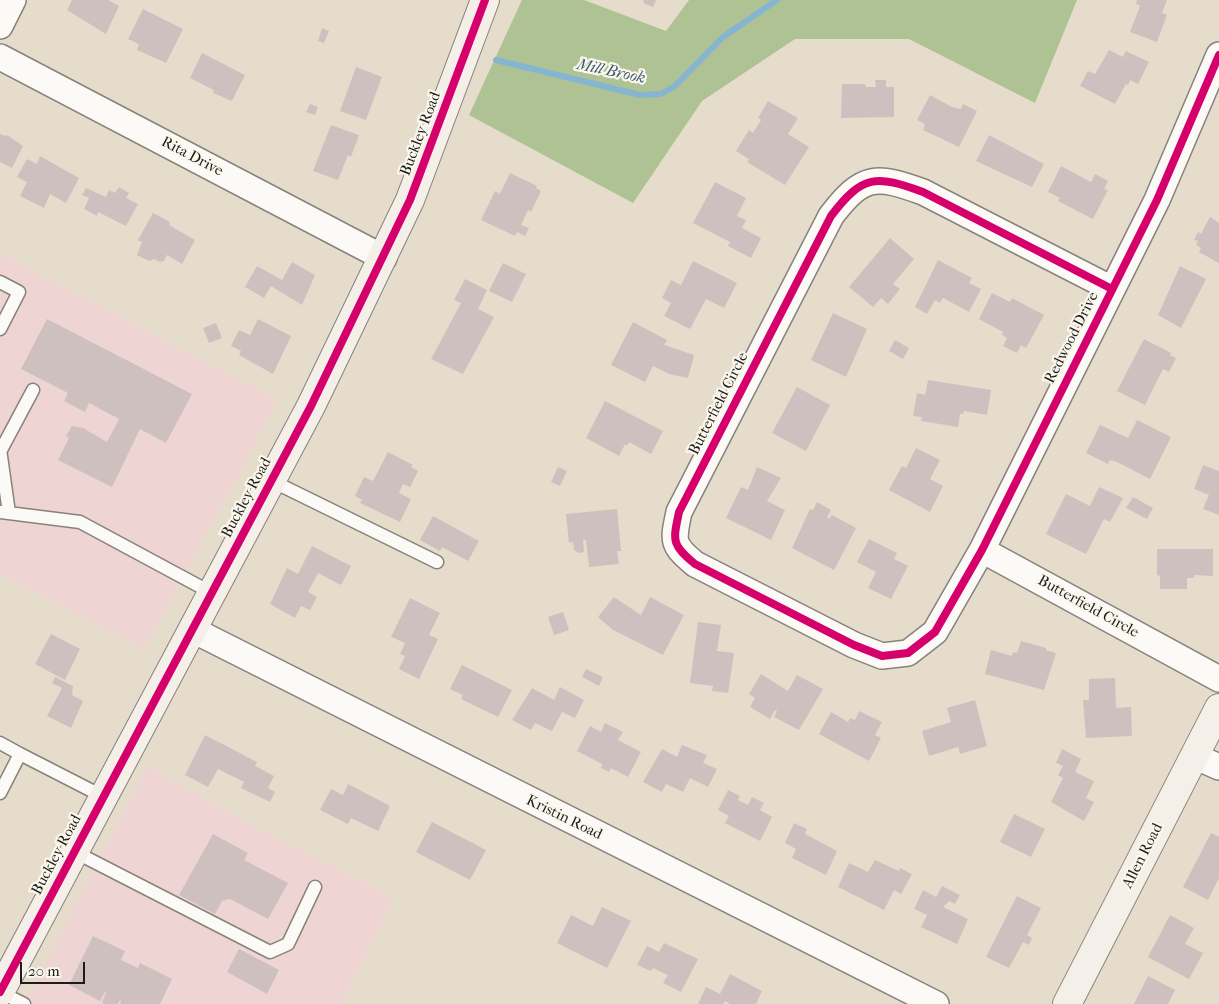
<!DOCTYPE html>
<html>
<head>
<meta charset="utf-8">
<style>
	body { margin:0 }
	#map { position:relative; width:1219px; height:1004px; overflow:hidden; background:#e6dccb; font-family:"IM FELL French Canon",serif }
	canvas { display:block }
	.scale { position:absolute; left:20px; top:962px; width:65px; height:22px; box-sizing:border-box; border:2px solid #1c1c1c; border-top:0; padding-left:6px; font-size:15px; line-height:18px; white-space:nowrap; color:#1c1c1c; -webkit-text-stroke:4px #fbf7ec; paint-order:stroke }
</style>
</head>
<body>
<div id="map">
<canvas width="1219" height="1004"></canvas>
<div class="scale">20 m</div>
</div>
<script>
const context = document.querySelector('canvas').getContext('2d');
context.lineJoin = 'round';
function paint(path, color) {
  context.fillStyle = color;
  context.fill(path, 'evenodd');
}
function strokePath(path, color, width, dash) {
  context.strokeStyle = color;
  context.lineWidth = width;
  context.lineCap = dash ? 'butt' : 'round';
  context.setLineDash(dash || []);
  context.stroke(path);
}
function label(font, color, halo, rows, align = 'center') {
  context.font = font + ' "IM FELL French Canon",serif';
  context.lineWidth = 4.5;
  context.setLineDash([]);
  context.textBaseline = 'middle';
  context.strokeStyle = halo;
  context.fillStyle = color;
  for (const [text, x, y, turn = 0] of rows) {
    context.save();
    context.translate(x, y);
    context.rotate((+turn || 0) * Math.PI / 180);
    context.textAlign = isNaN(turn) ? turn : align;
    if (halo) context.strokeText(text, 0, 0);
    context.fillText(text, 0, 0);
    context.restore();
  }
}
const built = new Path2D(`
	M0 253 278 400 145 649 0 574Z
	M147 766 263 831 394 898 341 1004H25Z`);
const forest = new Path2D(`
	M522 0H584L666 31 689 0H1077L1035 103 909 39H795L702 101 633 203 469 115Z`);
const stream = new Path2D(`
	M496 60 640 95 661 94 675 86 723 37 777 0`);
const building = new Path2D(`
	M72 0H108L119 6 106 34 67 10Z
	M644 0H656L653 7 643 3Z
	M1137 0H1167L1162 13 1167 15 1157 42 1130 32 1140 6 1136 4Z
	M143 9 183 29 166 63 137 50 139 44 128 39Z
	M322 28 329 31 324 43 318 41Z
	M1109 50 1123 57 1126 51 1149 62 1138 84 1130 80 1128 85 1126 84 1115 104 1080 86 1088 71 1095 74Z
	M202 53 245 75 232 101 213 93 214 90 190 78Z
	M356 67 382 77 366 120 340 111Z
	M875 80H886V87H894V117L841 118 842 84H865L866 87H876Z
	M930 95 952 107 961 109 963 104 977 111 959 147 923 130 925 124 917 120Z
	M768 101 798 118 788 134 809 147 785 185 747 162 749 159 736 151 749 130 753 133 761 120 758 118Z
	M310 104 318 107 315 115 306 112Z
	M331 125 359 135 351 157 348 155 338 180 313 171Z
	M0 134 6 136 7 135 23 146 12 168 0 162Z
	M989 135 1044 164 1032 187 976 161Z
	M40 156 79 178 66 203 50 194 44 208 20 196 27 182 17 177 27 159 37 164Z
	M1061 166 1091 182 1095 174 1108 181 1104 189 1108 190 1093 219 1058 201 1060 198 1048 192Z
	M510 173 537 186 536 188 541 191 531 212 528 210 521 225 529 228 525 236 517 232 515 236 481 220 495 191 500 194Z
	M715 182 746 198 737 216 746 220 742 228 761 238 751 258 728 246 730 242 693 223Z
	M119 187 129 193 126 198 138 204 126 226 98 212 97 216 84 209 89 198 82 195 86 188 106 197 109 190 115 193Z
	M153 213 170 222 169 225 195 240 182 264 167 255 164 261 160 262 154 259 149 261 137 255 142 242 138 240Z
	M1210 217 1219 223V263L1199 252 1201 248 1196 245 1198 241 1194 240 1198 232 1201 234Z
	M890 238 914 259 893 284 900 289 888 304 881 298 873 307 849 287Z
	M938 260 972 278 969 283 981 289 969 312 943 298 940 303 935 300 927 314 915 307Z
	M693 261 737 283 724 308 706 299 690 329 664 316 671 303 662 298 671 280 681 285Z
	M292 262 315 275 302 305 271 286 264 298 245 287 257 266 282 280Z
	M503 263 526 274 512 302 489 291Z
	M1180 266 1206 279 1181 328 1158 315Z
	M465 279 487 290 478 309 494 317 463 374 431 359 461 303 454 300Z
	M992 293 1010 302 1012 298 1044 315 1026 348 1021 345 1017 353 1003 346 1007 338 1002 335 1003 332 979 319Z
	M833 313 867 329 846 377 811 360Z
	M47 319 192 394 166 443 140 429 112 487 58 460 69 438 66 436 72 426 83 428 107 442 119 419 89 403 85 412 64 401 68 393 21 369Z
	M258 319 291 336 273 374 239 355 241 351 231 346 239 330 250 335Z
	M633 322 667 340 664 345 694 355 688 378 669 374 653 366 645 382 611 365Z
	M216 323 222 338 209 343 203 328Z
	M1144 339 1171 353 1170 355 1176 358 1169 372 1163 369 1145 405 1117 391Z
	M895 340 909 348 903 359 889 351Z
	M928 380 991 390 987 415 964 411 963 414H960L958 427 921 421 922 417 913 416 917 393 925 395Z
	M797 387 830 405 806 451 772 433Z
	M605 401 663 431 651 454 629 442 627 446 625 444 619 456 586 438Z
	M1137 420 1171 437 1150 479 1117 462 1110 460 1108 464 1086 453 1100 425 1128 438Z
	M916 448 940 460 930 479 943 486 930 512 889 490 902 466 906 468Z
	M388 452 413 465 411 467 418 471 410 487 403 484 399 493 411 499 400 522 360 503 362 500 355 496 364 477 373 481Z
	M1203 465 1219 471V515L1203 509 1209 495 1194 489Z
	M558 467 567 471 560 486 551 482Z
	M757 467 781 478 767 501 785 510 771 540 726 518 741 487 748 490Z
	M1099 487 1123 498 1110 522 1104 519 1086 554 1046 534 1066 494 1090 506Z
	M1133 497 1153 508 1147 519 1126 508Z
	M817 502 831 510 827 517 829 519 832 515 856 528 834 570 792 548 810 509 813 510Z
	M617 509 621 551H617L619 564 589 567 586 540H583L584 552 578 553 574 550 573 542 569 543 566 514Z
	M433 516 479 541 468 561 442 547 440 551 420 540Z
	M869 539 897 553 894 559 908 566 891 599 868 588 876 572 857 562Z
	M312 546 351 566 341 585 318 573 308 592 317 597 310 610 301 606 295 618 270 604 287 568 298 574Z
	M1157 549H1213V576L1194 575V578H1187V589H1160V576L1157 575Z
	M614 597 641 615 650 597 684 615 663 655 613 630 598 617Z
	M410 598 440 613 429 635 438 639 419 679 399 669 405 656 400 654 405 643 391 637Z
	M563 612 569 630 554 635 548 617Z
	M698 622 721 625 717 651 734 653 728 693 712 691 713 686 690 683Z
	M51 634 80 649 65 680 35 664Z
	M1021 641 1046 648V650L1056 653 1044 690 985 674 991 650 1012 656 1013 652 1017 653Z
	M462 665 512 690 498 717 461 699 463 695 450 689Z
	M586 669 603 677 599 686 582 677Z
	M761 674 788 691 797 675 823 689 799 730 774 717 777 711 775 710 770 719 750 707 755 698 749 694Z
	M55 677 73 686 72 695 83 701 71 728 47 716 62 688 52 683Z
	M1115 678 1116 708 1131 707 1132 736 1086 738 1083 700H1089V679Z
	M560 687 584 700 575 718 562 712 552 731 535 723 531 730 512 720 532 688 554 700Z
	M975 700 987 746 960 754 958 747 929 756 922 731 951 722 947 708Z
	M859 711 882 722 875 735 881 738 869 761 819 734 831 712 848 722 850 718 855 720Z
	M605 723 623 732 618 740 641 752 628 777 611 768 609 772 601 768 602 764 577 751 590 726 601 732Z
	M205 735 257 762 255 766 274 776 268 788 275 792 270 802 241 788 244 782 218 769 208 787 185 775Z
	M682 745 707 755 703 763 717 769 708 787 690 778 683 792 666 784 662 792 643 782 662 749 677 757Z
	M1062 749 1081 759 1075 772 1094 781 1086 798 1094 802 1084 821 1051 802 1063 778 1058 775 1063 766 1056 763Z
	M348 784 390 806 378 831 351 818 348 824 320 810 331 789 343 795Z
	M728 790 740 796 738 800 748 805 752 797 764 803 760 810 772 817 760 841 725 823 729 816 718 810Z
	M1014 814 1045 829 1031 857 1000 842Z
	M432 822 486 850 470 880 416 852Z
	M794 823 807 829 805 834 837 851 826 875 792 858 796 849 785 843Z
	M1211 833 1219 837V878L1208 900 1183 887Z
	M213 834 248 853 244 860 288 883 268 919 230 899 222 901 215 914 179 895Z
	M875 860 899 871 900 868 912 874 901 894 894 890 884 910 838 887 849 863 868 872Z
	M942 886 960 895 955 904 949 901 943 907 968 919 957 944 921 927 927 915 914 909 923 890 936 897Z
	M1017 896 1041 908 1027 935 1032 938 1029 945 1023 942 1009 968 986 957Z
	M602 907 631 921 607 968 557 943 571 915 593 926Z
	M1170 915 1194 928 1185 944 1203 953 1189 979 1148 957Z
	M93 936 125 951 121 960 138 968 140 963 172 979 160 1004H120L121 1001 120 1000 118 1004H105L102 1003 106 993 105 992 100 1001 69 985Z
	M664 943 698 959 681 992 663 983 668 975 653 968 651 971 637 965 647 946 659 952Z
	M239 949 279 970 267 994 227 972Z
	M730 974 762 991 756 1004H730L725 1001 723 1004H698L706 987 720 994Z
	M1148 976 1175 990 1168 1004H1134Z`);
const lane = new Path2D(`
	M0 282 19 292 0 329
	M0 449 9 513
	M1 450 33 390
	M272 481 437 562
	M0 512 80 522 212 593
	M0 743 20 754
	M0 793 20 754 104 797
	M75 852 270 952 288 944 315 887
	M0 992 24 1004`);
const street = new Path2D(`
	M0 26 13 0
	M0 57 384 258
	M1112 289 923 192C876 175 863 174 831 216L679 512C673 541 671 544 695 564L854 645 882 656 908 653 935 632 982 550 1157 200 1219 55
	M982 550 1219 679
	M193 630 936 1004
	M1194 756 1219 767`);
const secondary = new Path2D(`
	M0 992 311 406 410 200 485 0
	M1067 1004 1219 708`);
const cycleway = new Path2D(`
	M1112 289 923 192C876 175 863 174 831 216L679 512C673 541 671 544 695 564L854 645 882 656 908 653 935 632 982 550 1157 200 1219 55
	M0 992 311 406 410 200 485 0`);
const streetNames = [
	["Buckley Road",421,134,-69],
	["Rita Drive",192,157,28],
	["Redwood Drive",1072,338,-63],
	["Butterfield Circle",719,404,-63],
	["Buckley Road",247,498,-62],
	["Butterfield Circle",1088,607,29],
	["Kristin Road",564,818,26],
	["Buckley Road",57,855,-62],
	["Allen Road",1143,856,-63]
];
const waterNames = [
	["Mill Brook",611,72,12]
];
paint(built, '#eed5d4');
paint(forest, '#aec293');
strokePath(stream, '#86b5d1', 6);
paint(building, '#cec0bf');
strokePath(lane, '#87827a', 15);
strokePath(street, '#87827a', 28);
strokePath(secondary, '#87827a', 30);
strokePath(lane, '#fbfaf7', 12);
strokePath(street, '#fbfaf7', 25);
strokePath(secondary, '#f4f0e9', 28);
strokePath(cycleway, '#d6006c', 8);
label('15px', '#1c1c1c', '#fbf7ec', streetNames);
label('italic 16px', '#39596e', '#fbf7ec', waterNames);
</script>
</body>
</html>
